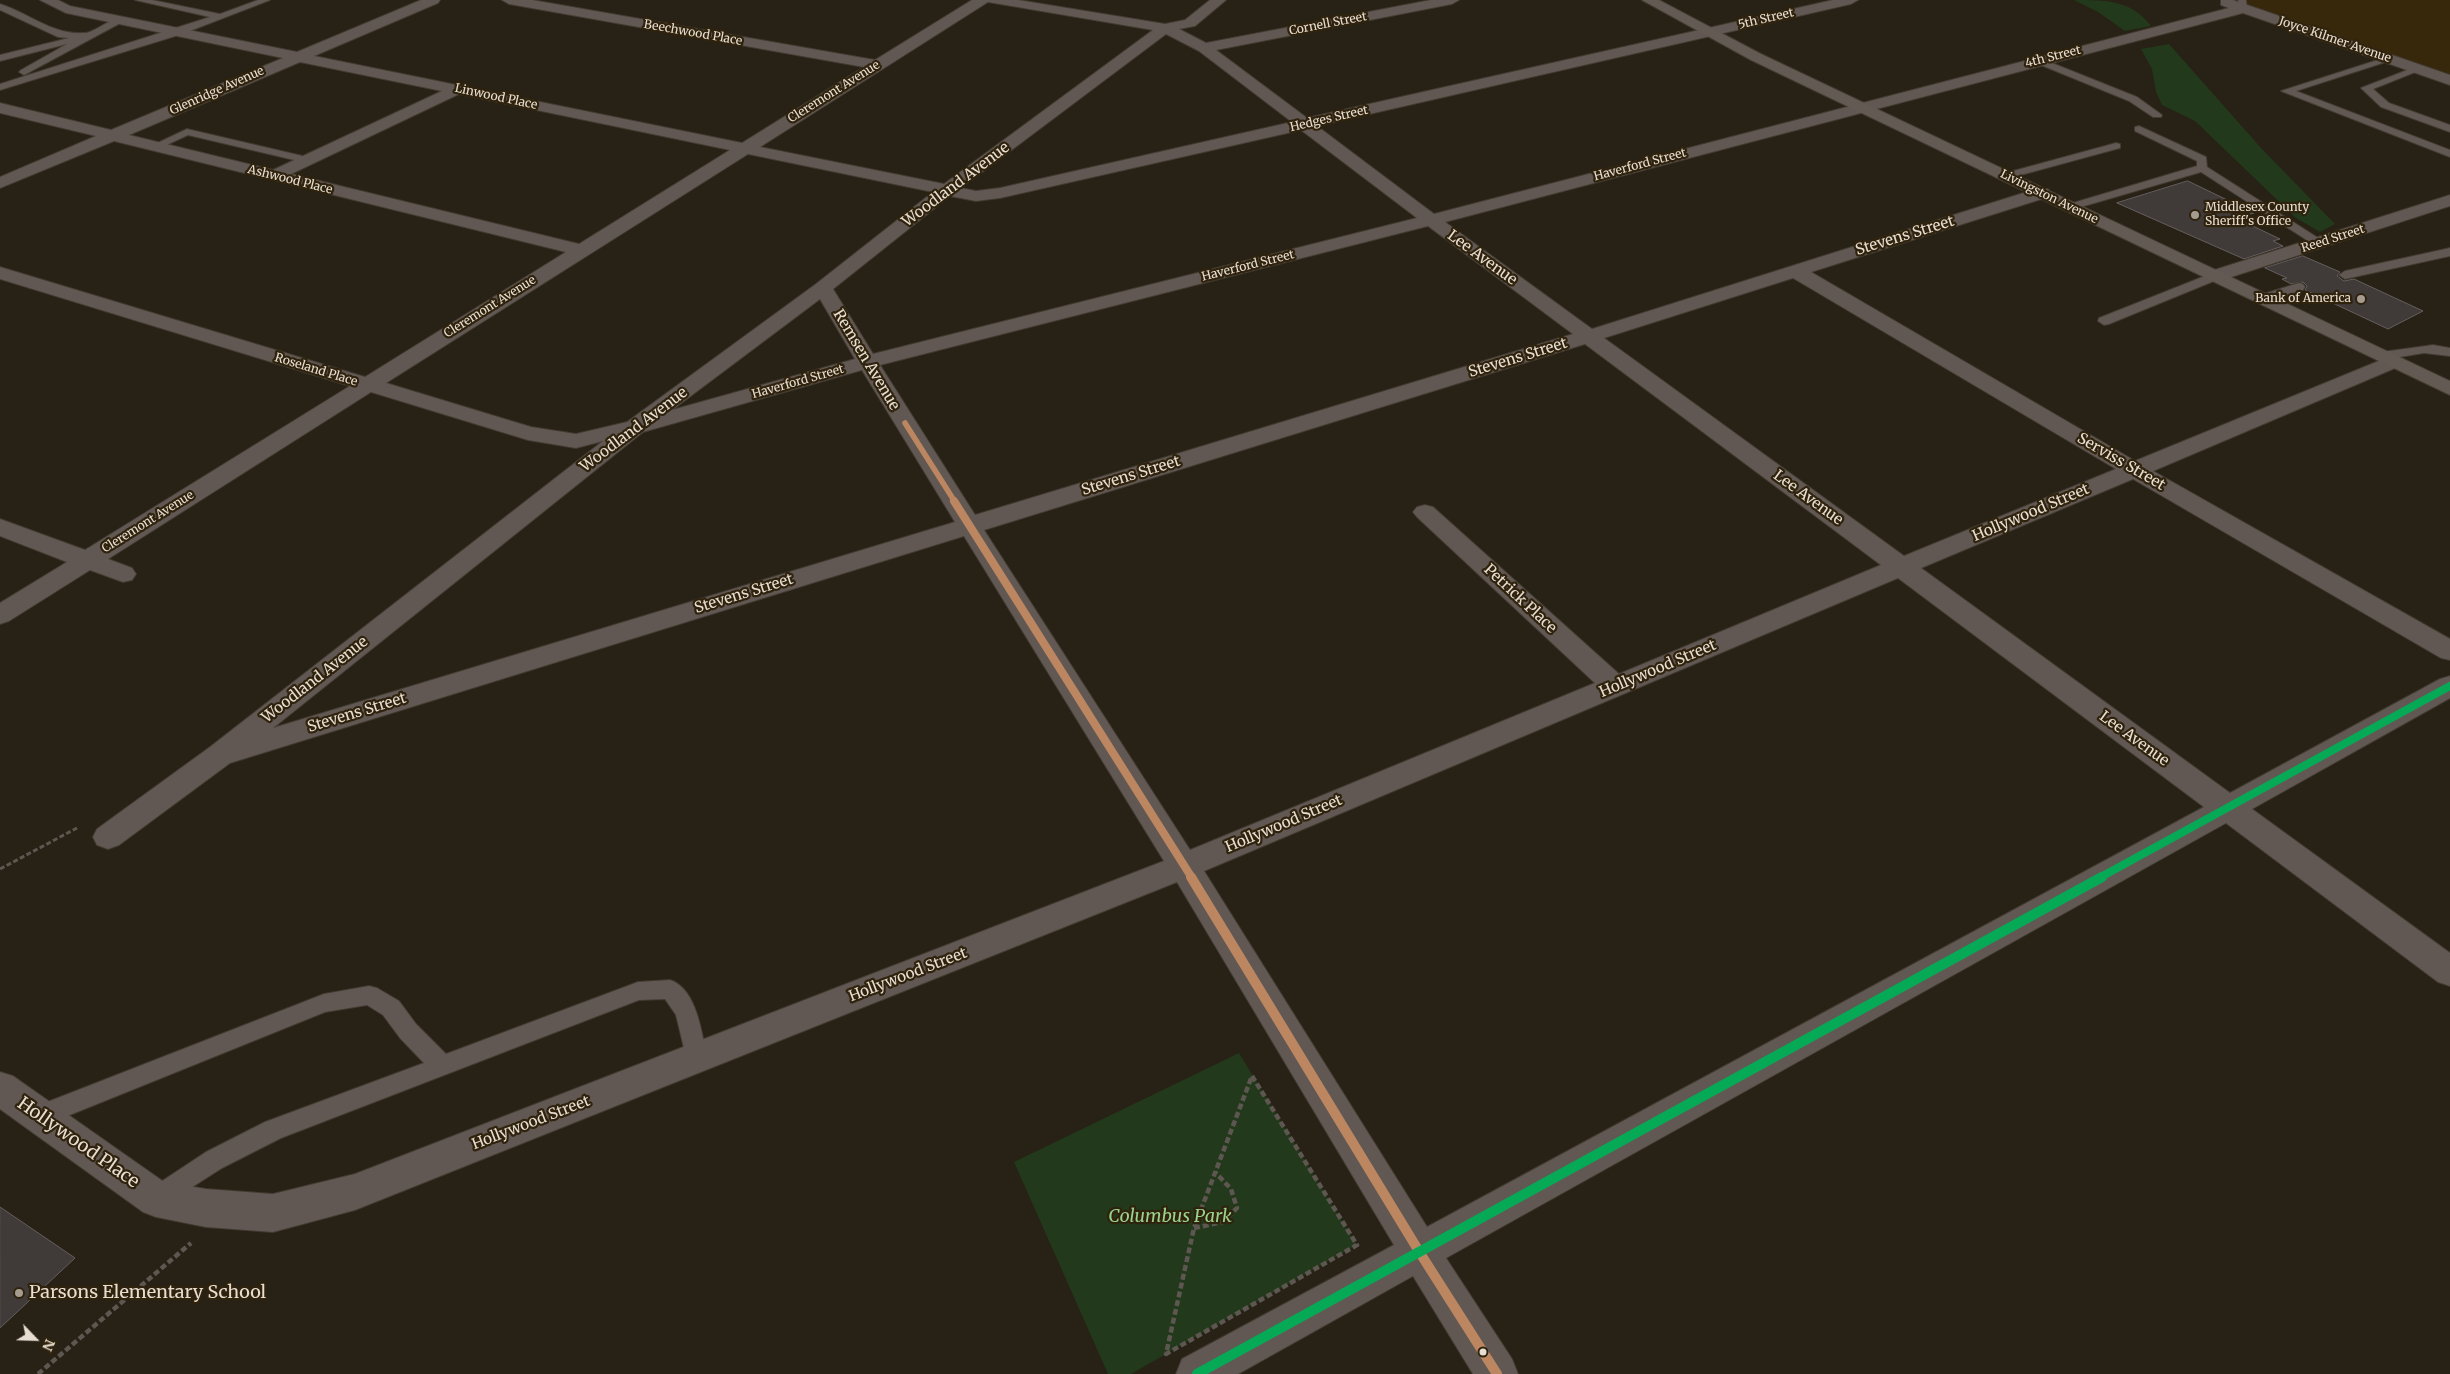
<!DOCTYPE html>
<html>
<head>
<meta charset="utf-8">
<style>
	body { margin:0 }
	#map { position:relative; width:2450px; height:1374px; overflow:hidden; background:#282115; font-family:Merriweather,serif }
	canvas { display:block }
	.north { position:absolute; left:10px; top:1314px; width:50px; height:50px; -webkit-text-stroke:4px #30230d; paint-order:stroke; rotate:114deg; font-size:14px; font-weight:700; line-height:20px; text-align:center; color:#e7ded1 }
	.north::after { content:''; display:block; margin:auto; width:18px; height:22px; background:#e7ded1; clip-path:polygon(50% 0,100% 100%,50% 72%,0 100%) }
</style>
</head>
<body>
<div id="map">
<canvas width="2450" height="1374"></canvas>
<div class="north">N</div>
</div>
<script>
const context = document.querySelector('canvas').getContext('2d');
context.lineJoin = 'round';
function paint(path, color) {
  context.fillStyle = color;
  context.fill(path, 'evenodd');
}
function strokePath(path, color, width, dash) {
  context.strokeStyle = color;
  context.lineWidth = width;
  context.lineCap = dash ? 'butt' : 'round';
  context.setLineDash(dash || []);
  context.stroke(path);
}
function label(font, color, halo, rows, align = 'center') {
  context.font = font + ' Merriweather,serif';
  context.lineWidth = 4.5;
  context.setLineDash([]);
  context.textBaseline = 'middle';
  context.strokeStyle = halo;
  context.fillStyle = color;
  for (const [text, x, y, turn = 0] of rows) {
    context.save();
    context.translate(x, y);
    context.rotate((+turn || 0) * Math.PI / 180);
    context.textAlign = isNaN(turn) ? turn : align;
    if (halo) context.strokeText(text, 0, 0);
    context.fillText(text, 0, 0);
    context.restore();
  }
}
const built = new Path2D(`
	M2229 0H2450V80Z`);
const green = new Path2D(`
	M2074 0C2106 0 2132 0 2151 26L2125 31 2098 12Z
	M2169 44 2262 149 2335 224 2320 232 2296 218 2195 121 2162 105 2156 92 2152 69 2141 49Z
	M1239 1053 1357 1245 1131 1374H1108L1014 1162Z`);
const building = new Path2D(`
	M2188 181 2254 213 2236 218 2280 239 2273 241 2283 246 2244 259 2117 203Z
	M2303 256 2340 272 2337 276 2344 281 2354 279 2423 311 2388 329 2305 290 2307 286 2303 282 2291 284 2282 279 2287 278 2265 268Z
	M0 1207 75 1258 0 1328Z`);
const pathFar1 = new Path2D(`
	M0 869 77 828`);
const path = new Path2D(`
	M1252 1076 1357 1245 1166 1354 1194 1228Z
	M1194 1228 1223 1222 1237 1208 1231 1189 1215 1172
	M38 1374 191 1243`);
const lane = new Path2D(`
	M135 0H152L220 14 258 0H270L182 34 0 90V84L210 17Z
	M2238 0H2246L2247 10H2241Z
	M0 4C29 13 52 35 84 33 96 33 116 12 126 20L24 75 19 72 21 70 67 44 0 61V55L69 38 58 37 0 10Z
	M2387 57 2395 59 2296 91 2450 150V157L2281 91Z
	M2036 59H2042L2137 97 2162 115 2161 117H2153L2129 101 2036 63Z
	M2415 67 2423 69 2373 89 2389 103 2450 125V132L2381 107 2361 88Z
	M2139 126 2206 157 2207 167 2326 243 2320 247 2316 246 2201 172 2074 209H2066V205L2197 166V161L2135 131V127Z
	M187 129 307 157 312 160 307 163 188 135 160 148 156 149 151 146Z
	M2116 143 2120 144V148L2006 179 2001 176 2002 174Z
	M2450 248V256L2345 279 2339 275 2345 271Z
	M2215 272 2221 276 2219 279 2109 324 2104 325 2098 321 2099 318Z
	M2299 283 2303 284 2305 287 2303 290 2261 303 2255 299 2257 296Z
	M2433 345 2450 348V356L2424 353 2382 360 2375 356 2382 352Z
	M670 980C697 989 702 1034 707 1058L704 1065 696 1068 688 1065 676 1015 665 999 639 1000 281 1138 222 1168 158 1209 150 1205 146 1197 150 1189 206 1152 265 1122 424 1063 400 1038 383 1015 367 1005 325 1012 40 1127 32 1124 29 1116 32 1108 324 994 369 986 377 988 399 1001 416 1024 446 1054 638 982Z`);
const street = new Path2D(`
	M40 0H58L70 6 297 52 421 0H440L438 3 314 56 742 143 864 67 509 4 502 0H532L875 60 972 0H1018L1165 24 1185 20 1210 0H1226L1195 26 1179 29 1206 43 1431 0H1459L1452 4 1216 50 1307 118 1833 0H1858L1851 4 1317 126 1434 214 2229 8 2221 5V0H2233L2450 75V85L2243 13 1445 222 1592 329 2036 189H2048L2051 193 2048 197 1811 272 2135 461 2386 358 2393 356 2400 358 2403 362 2400 366 2153 471 2450 639V660L2441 658 2133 479 1921 568 2230 793 2440 679 2450 676V698L2252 809 2450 953V986L2438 982 2226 823 1446 1258 1512 1359 1518 1374H1473L1413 1276 1238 1374H1176L1182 1359 1394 1245 1177 882 355 1210 273 1232 206 1227 156 1217 143 1212 0 1109V1072L13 1076 164 1182 206 1189 273 1194 355 1174 1164 861 964 536 230 763 119 845 108 849 97 845 93 837 97 829 210 747 603 441 576 448 528 440 371 392 108 559 132 568 136 574 132 580 123 582 90 570 9 621 0 624V603L67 562 0 536V519L85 550 350 386 0 279V267L365 377 566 252 114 141 0 188V177L96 136 0 113V103L111 130 283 58 66 13ZM988 2 1153 30 944 184 760 147ZM1166 34 1199 51 1292 122 1000 188 976 191 961 188ZM300 62 442 91 273 170 129 135ZM459 94 730 150 579 244 291 174ZM1301 130 1417 218 873 354 833 289 950 196 976 201 1000 198ZM748 154 933 192 816 284 627 422 576 434 531 427 386 383ZM1428 226 1573 334 975 515 880 365ZM1793 278 2116 469 1904 556 1604 338ZM820 299 855 359 672 410ZM1585 344 1881 565 1619 674 1433 507 1425 505 1417 507 1413 512 1417 517 1595 683 1190 850 984 530ZM862 370 955 522 273 728 643 432ZM1898 578 2204 807 1427 1227 1204 871Z
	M2450 195V206L2222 280H2208L2205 276 2208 272Z`);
const secondary = new Path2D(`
	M1642 0H1659L1761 54 2450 381V395L1751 60Z`);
const bus1Far2 = new Path2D(`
	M905 423 955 502`);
const bus1Far1 = new Path2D(`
	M954 501 1192 878`);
const bus1 = new Path2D(`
	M1191 877 1420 1253 1497 1374`);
const bus2Far1 = new Path2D(`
	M2099 878 2450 686`);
const bus2 = new Path2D(`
	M1197 1374 2102 877`);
const markers = [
	[2195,215,5,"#a49c8f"],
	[2361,299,5,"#a49c8f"],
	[19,1293,5,"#a49c8f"],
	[1483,1352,4.5,"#e7ded1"]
];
const farStreetnames = [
	["5th Street",1766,19,-13],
	["Cornell Street",1328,24,-11],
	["Beechwood Place",693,33,10],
	["Joyce Kilmer Avenue",2335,40,19],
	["4th Street",2053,57,-14],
	["Glenridge Avenue",217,91,-24],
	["Cleremont Avenue",834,92,-32],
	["Linwood Place",496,97,12],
	["Hedges Street",1329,119,-13],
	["Haverford Street",1640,165,-15],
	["Ashwood Place",290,180,14],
	["Livingston Avenue",2049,197,26],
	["Reed Street",2333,239,-18],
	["Haverford Street",1248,266,-14],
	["Cleremont Avenue",490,307,-32],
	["Roseland Place",316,370,17],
	["Haverford Street",798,382,-16],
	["Cleremont Avenue",148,522,-32]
];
const farPoinames = [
	["Middlesex County",2205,208],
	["Sheriff's Office",2205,222],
	["Bank of America",2351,299,"right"]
];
const streetNames = [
	["Woodland Avenue",956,185,-37],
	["Stevens Street",1905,236,-17],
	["Lee Avenue",1482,258,36],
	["Stevens Street",1518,358,-17],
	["Remsen Avenue",866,360,59],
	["Woodland Avenue",634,430,-37],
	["Serviss Street",2121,462,30],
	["Stevens Street",1131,476,-17],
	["Lee Avenue",1808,498,36],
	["Hollywood Street",2031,513,-23],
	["Stevens Street",744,594,-17],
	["Petrick Place",1520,599,43],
	["Hollywood Street",1658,669,-23],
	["Woodland Avenue",315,680,-38],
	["Stevens Street",357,713,-17],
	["Lee Avenue",2134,739,36],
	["Hollywood Street",1284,824,-23],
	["Hollywood Street",908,975,-21],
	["Hollywood Street",531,1123,-21]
];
const nearStreetnames = [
	["Hollywood Place",78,1143,35]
];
const nearParknames = [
	["Columbus Park",1170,1217]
];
const nearPoinames = [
	["Parsons Elementary School",29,1293]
];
paint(built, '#37270b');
paint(green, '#22391b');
paint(building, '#403a39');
strokePath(building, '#645f5e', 1);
strokePath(lane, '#413b31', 2);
strokePath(street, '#413b31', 2);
strokePath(secondary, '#413b31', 2);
strokePath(pathFar1, '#5e5751', 3, [5, 2.5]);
strokePath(path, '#5e5751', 4.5, [6, 3]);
paint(lane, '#625853');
paint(street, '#625853');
paint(secondary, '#645a54');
strokePath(bus1Far2, '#bb8660', 5.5);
strokePath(bus1Far1, '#bb8660', 8);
strokePath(bus1, '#bb8660', 10);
strokePath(bus2Far1, '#06aa56', 8);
strokePath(bus2, '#06aa56', 10);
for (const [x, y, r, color] of markers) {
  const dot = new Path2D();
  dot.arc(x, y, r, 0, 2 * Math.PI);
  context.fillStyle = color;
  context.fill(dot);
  strokePath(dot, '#30230d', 2);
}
label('12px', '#e7ded1', '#30230d', farStreetnames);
label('12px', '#e7ded1', '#30230d', farPoinames, 'left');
label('15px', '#e7ded1', '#30230d', streetNames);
label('18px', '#e7ded1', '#30230d', nearStreetnames);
label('italic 18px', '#99d38e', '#30230d', nearParknames);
label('18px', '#e7ded1', '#30230d', nearPoinames, 'left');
</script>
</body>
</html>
